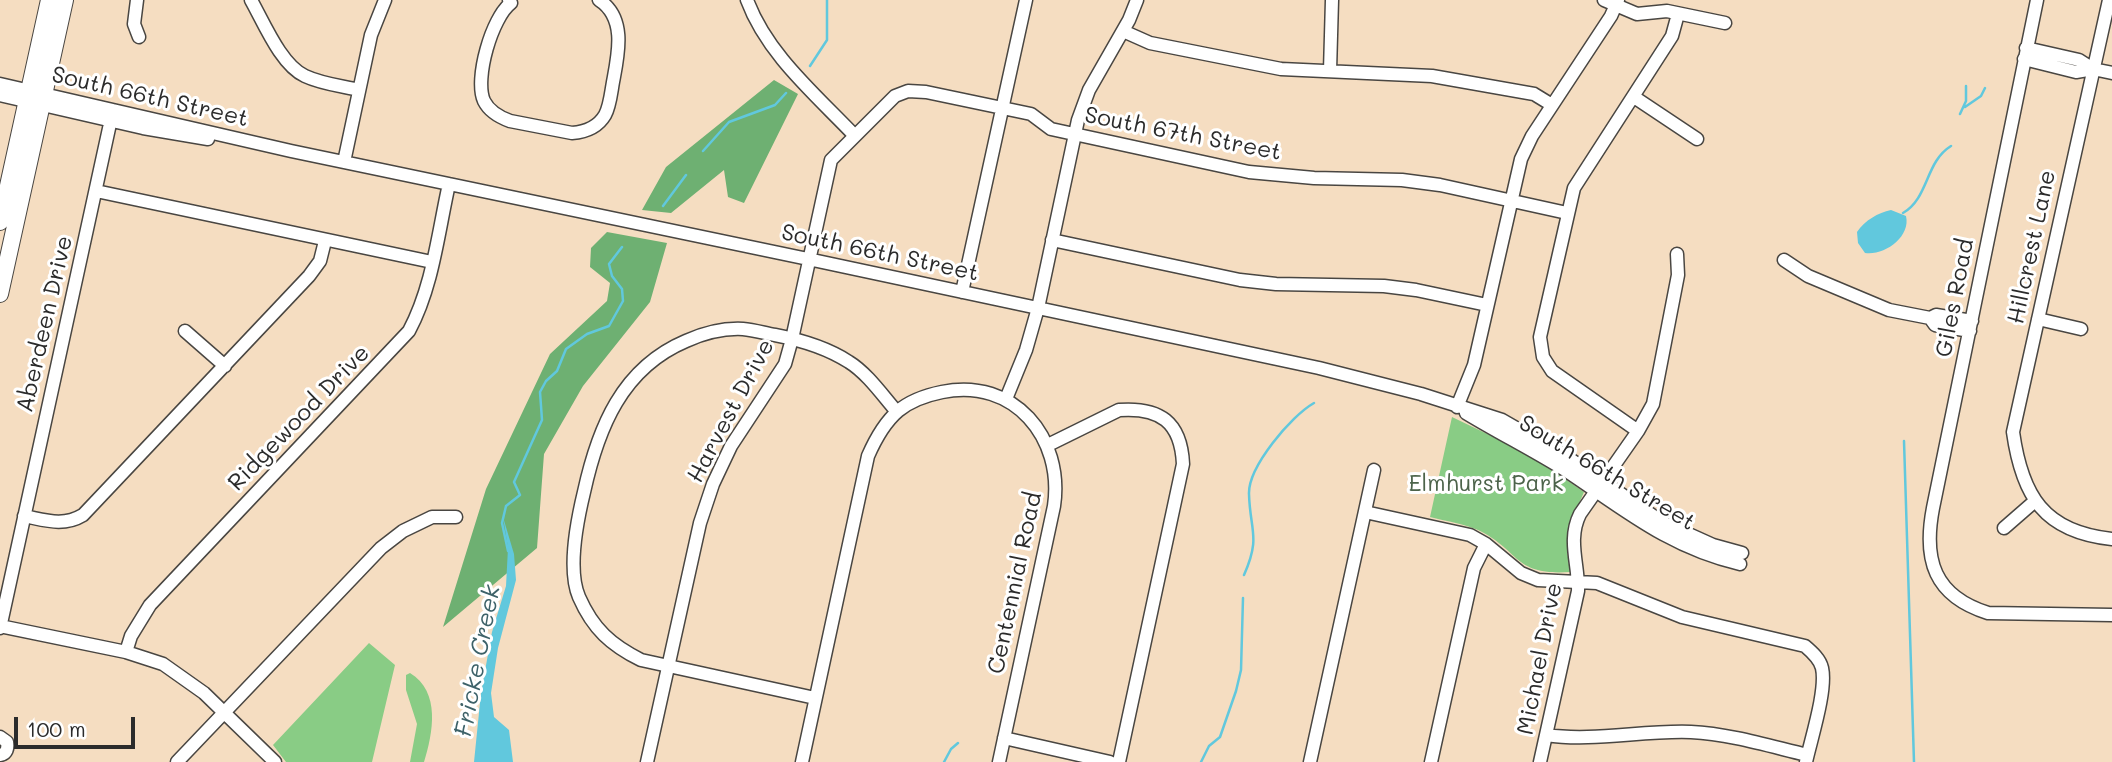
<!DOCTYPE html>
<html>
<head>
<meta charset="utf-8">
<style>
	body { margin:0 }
	#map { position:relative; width:2112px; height:762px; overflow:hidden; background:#f5ddc1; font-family:Mali,sans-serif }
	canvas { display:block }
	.scale { position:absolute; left:14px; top:717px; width:121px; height:32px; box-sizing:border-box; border:4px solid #2b2b2b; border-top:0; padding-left:9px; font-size:21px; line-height:24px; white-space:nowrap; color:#2b2b2b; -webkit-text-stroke:5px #fff; paint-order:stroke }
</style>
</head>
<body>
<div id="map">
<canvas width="2112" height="762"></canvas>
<div class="scale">100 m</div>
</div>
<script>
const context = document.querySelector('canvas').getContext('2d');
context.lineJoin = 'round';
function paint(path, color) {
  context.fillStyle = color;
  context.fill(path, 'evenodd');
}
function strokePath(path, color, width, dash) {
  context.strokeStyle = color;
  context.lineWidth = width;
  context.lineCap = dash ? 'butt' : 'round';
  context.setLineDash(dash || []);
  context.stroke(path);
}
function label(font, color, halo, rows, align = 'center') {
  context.font = font + ' Mali,sans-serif';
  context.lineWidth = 6;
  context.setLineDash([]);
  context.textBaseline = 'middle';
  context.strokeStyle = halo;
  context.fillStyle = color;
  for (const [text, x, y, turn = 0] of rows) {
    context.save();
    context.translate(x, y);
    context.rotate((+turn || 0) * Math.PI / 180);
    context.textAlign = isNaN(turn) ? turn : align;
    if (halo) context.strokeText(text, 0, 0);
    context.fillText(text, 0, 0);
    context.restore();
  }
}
const green = new Path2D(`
	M1452 417 1531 455 1584 492 1568 529 1567 550 1570 572C1513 576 1520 550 1478 530 1464 524 1446 521 1430 517Z
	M369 643 395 665 372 762H286L273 745Z
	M410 673C441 692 433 733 424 762H410L417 724 406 690V675Z`);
const forest = new Path2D(`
	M774 80 798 94 744 203 728 197 724 170 671 213 642 210 666 167Z
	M607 232 667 243 650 302 583 386 544 454 537 548 443 627 486 489 550 354 607 301 610 283 590 267 591 248Z`);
const water = new Path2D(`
	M1891 210 1906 216C1911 237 1884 256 1865 253L1858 243 1857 232C1865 220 1878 213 1891 210Z
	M503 517 514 554 516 580 498 648 491 693 494 717 509 730 513 762H474L481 693 492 632 506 586 508 548Z`);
const stream = new Path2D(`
	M810 66 827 40V0
	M1965 107 1981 96 1985 88
	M1960 114 1966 101V86
	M703 151 729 122 775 105 786 93
	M663 206 686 175
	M1903 213C1929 198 1925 162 1951 146
	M1904 441 1914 762
	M508 551 502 523 506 506 520 495 514 482 542 420 540 392 546 381 557 371 566 349 587 334 609 326 623 301 622 289 612 276 609 264 622 247
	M1244 575C1261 537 1250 531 1249 494 1248 467 1291 416 1314 403
	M944 762 951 749 958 743
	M1201 762 1209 746 1220 737 1236 691 1241 670 1243 598`);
const minor = new Path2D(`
	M137 0 134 24 139 37
	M251 0C264 23 281 65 305 76 322 84 342 86 359 90
	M509 0 511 3C492 17 474 79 484 101 489 111 499 117 510 121L572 133C585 132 598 127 605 115 610 106 611 93 613 82 618 55 627 18 599 0
	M747 0C767 54 815 94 854 135
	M1604 0 1637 14 1667 11 1725 23
	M2037 0 1933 508C1923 560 1934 596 1988 613L2112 615
	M2109 0 2013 432C2022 496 2044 532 2112 539
	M1123 31 1150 43 1281 69 1432 76 1534 94 1552 105
	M2026 48 2079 60 2093 69 2112 73
	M2024 59 2076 72 2093 69
	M1330 71 1332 0
	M0 84 291 151 808 259 1319 368 1421 394 1502 420 1570 459 1662 522 1713 545 1742 553
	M0 95 143 128 208 139
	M1634 97 1697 139
	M344 162 371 35 385 0
	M96 191 432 262
	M1052 240 1240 280 1276 284 1384 286 1416 290 1487 305
	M1784 260 1808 276 1889 310 1930 318 1936 315 1972 321
	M962 292 1026 0
	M1930 318 1935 325 1970 331
	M2038 319 2081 329
	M185 331 225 366
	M1006 399 1026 350 1038 308 1078 120 1089 90 1129 20 1137 0
	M1457 407 1474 365 1521 159 1532 136 1611 16 1618 0
	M1466 413C1499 433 1533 450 1565 470 1624 509 1668 547 1740 564
	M1638 431 1552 371 1543 357 1540 337 1574 188 1672 36 1678 14
	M1048 445 1119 410C1160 407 1181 422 1183 464L1119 762
	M1365 512 1470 535 1486 544 1521 573 1538 580 1597 583 1682 617 1805 646C1812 652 1820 659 1822 668 1827 690 1811 739 1806 762
	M24 516C45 520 63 527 83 515L309 276 320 261 325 241
	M2004 528 2035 501
	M0 626 126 652 163 664 204 693 275 762
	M0 628 113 110
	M126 652 131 636 150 605 409 331C433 286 438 233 449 184
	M815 698 641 660C611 645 593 629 579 597 567 569 577 521 584 492 598 428 622 368 686 341 704 333 724 328 743 329 754 330 764 333 775 335 801 340 826 347 849 362 867 373 883 396 897 412
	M1546 735C1594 742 1643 730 1691 732 1730 734 1769 746 1807 755
	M0 737 7 742C8 748 7 754 0 755
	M1004 738 1110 762
	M177 762 381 548 403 531 432 517H456
	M647 762 700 523 713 484 731 446 785 364 792 339 831 160 895 96 908 91 926 92 1031 114 1051 129 1249 172 1314 178 1402 180 1440 185 1567 213
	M802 762 868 456C875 440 884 423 898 411 910 401 927 395 942 392 1014 377 1064 438 1054 506L999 762
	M1310 762 1374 470
	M1431 762 1474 568 1486 544
	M1540 762 1578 591C1579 565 1567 540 1580 514L1638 431 1653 404 1678 275 1677 254`);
const major = new Path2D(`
	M0 222 49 0
	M0 294 65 0`);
const streetNames = [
	["South 66th Street",150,97,13],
	["South 67th Street",1183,134,11],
	["Hillcrest Lane",2032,247,-78],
	["South 66th Street",880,253,12],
	["Giles Road",1955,298,-79],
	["Aberdeen Drive",45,324,-77],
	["Harvest Drive",731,411,-62],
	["Ridgewood Drive",299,418,-46],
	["South 66th Street",1607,473,31],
	["Centennial Road",1015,583,-78],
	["Michael Drive",1540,659,-79]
];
const parkNames = [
	["Elmhurst Park",1486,484]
];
const waterNames = [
	["Fricke Creek",478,661,-79]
];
paint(green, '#89cc85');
paint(forest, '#6eb072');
paint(water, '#61c8dd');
strokePath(stream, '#61c8dd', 2.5);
strokePath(minor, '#494642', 15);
strokePath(major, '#494642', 18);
strokePath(minor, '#fff', 12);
strokePath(major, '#fff', 16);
label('23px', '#2b2b2b', '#fff', streetNames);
label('23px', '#4c634a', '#fff', parkNames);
label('italic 24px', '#3e6269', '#fff', waterNames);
</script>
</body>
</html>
